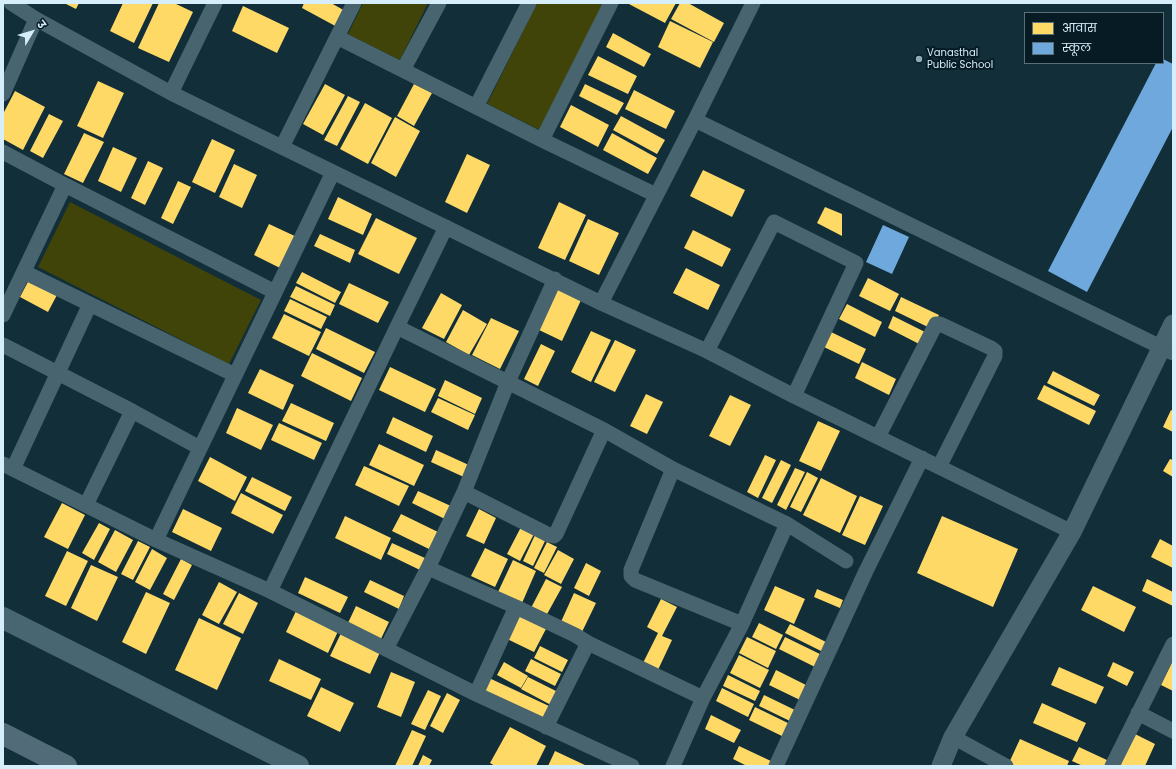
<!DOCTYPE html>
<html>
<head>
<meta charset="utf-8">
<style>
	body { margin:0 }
	#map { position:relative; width:1176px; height:769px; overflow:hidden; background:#112e39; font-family:Poppins,"Noto Sans Devanagari",sans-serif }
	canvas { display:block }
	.frame { position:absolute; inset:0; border:4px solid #d5eefa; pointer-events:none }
	.legend { position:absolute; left:1024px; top:12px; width:140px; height:52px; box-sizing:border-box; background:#071b24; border:1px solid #596f7a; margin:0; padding:5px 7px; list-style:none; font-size:12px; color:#d5eefa }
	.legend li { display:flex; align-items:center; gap:8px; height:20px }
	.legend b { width:20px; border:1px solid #596f7a }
	.north { position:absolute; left:12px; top:12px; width:40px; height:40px; -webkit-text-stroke:3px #071b24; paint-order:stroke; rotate:52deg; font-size:11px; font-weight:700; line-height:16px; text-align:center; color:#d5eefa }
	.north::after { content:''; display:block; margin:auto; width:14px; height:18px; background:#d5eefa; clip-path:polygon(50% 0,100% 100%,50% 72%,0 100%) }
</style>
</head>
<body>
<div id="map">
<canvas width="1176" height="769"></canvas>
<div class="frame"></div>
<ul class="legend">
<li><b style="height:11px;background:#ffd966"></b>आवास</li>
<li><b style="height:11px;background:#6fa8dc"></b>स्कूल</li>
</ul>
<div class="north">उ</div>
</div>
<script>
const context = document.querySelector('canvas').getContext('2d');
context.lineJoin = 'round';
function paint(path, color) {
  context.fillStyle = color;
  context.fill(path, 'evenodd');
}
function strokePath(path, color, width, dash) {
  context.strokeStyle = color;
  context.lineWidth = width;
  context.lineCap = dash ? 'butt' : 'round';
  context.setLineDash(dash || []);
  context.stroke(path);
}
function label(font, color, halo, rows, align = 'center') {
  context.font = font + ' Poppins,sans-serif';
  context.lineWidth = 4;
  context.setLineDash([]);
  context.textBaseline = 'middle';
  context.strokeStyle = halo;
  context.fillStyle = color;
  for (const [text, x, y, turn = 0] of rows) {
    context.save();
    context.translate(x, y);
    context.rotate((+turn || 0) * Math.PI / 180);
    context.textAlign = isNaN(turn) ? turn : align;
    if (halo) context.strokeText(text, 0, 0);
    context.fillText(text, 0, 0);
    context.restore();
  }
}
const green = new Path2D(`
	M363 3H428L400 60 348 34Z
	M537 3H603L540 130 487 104Z
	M70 202 261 300 229 364 38 267Z`);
const homes = new Path2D(`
	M64 3H79L76 9Z
	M123 3H153L134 43 110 31Z
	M159 3H174L193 12 169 62 138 48Z
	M304 3H331L347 12 339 28 302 8Z
	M627 3H676L665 23Z
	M680 3H688L724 23 714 42 671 19Z
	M243 6 289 28 277 53 232 31Z
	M670 21 713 42 700 68 658 47Z
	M613 33 651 54 644 67 606 47Z
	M598 56 637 76 628 94 588 75Z
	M98 81 124 93 103 138 77 126Z
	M325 84 345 95 323 135 303 124Z
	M414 84 432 93 414 126 397 116Z
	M585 84 624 103 617 115 579 96Z
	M634 90 675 111 666 129 625 109Z
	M15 91 45 107 23 150 3 139V114Z
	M348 96 360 102 337 146 324 140Z
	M365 103 392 118 368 164 340 149Z
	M571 105 609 125 598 147 560 127Z
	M49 114 63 121 43 158 30 151Z
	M621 116 665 140 657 154 613 130Z
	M395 117 420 131 396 177 371 163Z
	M84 133 104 142 83 183 64 174Z
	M612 133 657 158 648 174 603 150Z
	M212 139 235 150 215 193 192 182Z
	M113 147 137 158 121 192 98 181Z
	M467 154 490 165 467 213 445 202Z
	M148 161 163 168 145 205 131 198Z
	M234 164 257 175 242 208 219 197Z
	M703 170 745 190 732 217 690 196Z
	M178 181 191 187 173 224 161 218Z
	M338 197 372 214 363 235 328 219Z
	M559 202 586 215 565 260 538 248Z
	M825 207 842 214V236L817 223Z
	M376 218 417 238 399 274 358 254Z
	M588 219 619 233 599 275 569 261Z
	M269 224 299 238 284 270 254 255Z
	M693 230 731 249 722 267 684 248Z
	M320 234 355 250 350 263 314 246Z
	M686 268 720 285 708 310 673 293Z
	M302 272 341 292 335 303 296 283Z
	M30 278 58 293 48 312 20 297Z
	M868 278 899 294 890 311 859 296Z
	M349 283 389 302 378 323 339 304Z
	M296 286 335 305 330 316 290 297Z
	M557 286 582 298 562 341 537 329Z
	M441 293 462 305 444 339 422 328Z
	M901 297 939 315 932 329 895 311Z
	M290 299 327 317 321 329 284 311Z
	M847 304 882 322 875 337 839 319Z
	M463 310 487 324 469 355 446 342Z
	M284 314 321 332 309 356 272 338Z
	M893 316 929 334 923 346 888 328Z
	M491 318 519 331 500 369 472 355Z
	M326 328 375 352 364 373 316 349Z
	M591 331 611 340 591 382 571 372Z
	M831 332 866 349 859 364 824 347Z
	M615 340 636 350 615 392 594 382Z
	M541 344 555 351 538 386 524 379Z
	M312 353 362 378 351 401 301 376Z
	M862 362 896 379 889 395 855 378Z
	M390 367 436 389 425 412 379 390Z
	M260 369 294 385 283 410 248 393Z
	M1053 371 1100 395 1094 406 1047 383Z
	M445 380 482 398 475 414 438 396Z
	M1044 385 1096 411 1089 425 1037 399Z
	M646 394 663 402 647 434 630 426Z
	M730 395 751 405 730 446 709 436Z
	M438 398 475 415 468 430 431 412Z
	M291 403 334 423 326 441 282 421Z
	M237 408 273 425 261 450 226 433Z
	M1171 410 1173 411V432L1163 427Z
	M393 417 433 436 426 452 386 433Z
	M818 421 840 431 821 471 799 461Z
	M279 423 322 443 314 460 271 440Z
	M379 444 424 465 414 486 369 465Z
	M436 450 471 466 466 478 431 462Z
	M765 455 776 460 758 498 747 492Z
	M210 457 247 477 235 501 198 481Z
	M1170 459 1173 460V477L1163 471Z
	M781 460 791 465 772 503 762 498Z
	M364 466 409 486 399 506 355 485Z
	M795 468 805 472 786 510 777 505Z
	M807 472 818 478 801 512 790 507Z
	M252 477 292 497 285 511 245 491Z
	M821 478 857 496 840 533 803 515Z
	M418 491 453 507 447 520 412 503Z
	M241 493 283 515 273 534 231 513Z
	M860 496 883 506 865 545 842 535Z
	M62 503 85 515 68 549 44 537Z
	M183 509 222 528 211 551 172 532Z
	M479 509 496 518 484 544 466 536Z
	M401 514 438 532 429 549 392 531Z
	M345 516 391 538 381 560 335 538Z
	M942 516 1018 549 993 607 917 573Z
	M99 523 110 529 94 560 82 553Z
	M521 527 534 534 520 561 507 554Z
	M115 530 133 540 116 572 98 562Z
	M535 535 545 541 533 566 523 561Z
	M1160 539 1173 546V568L1151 557Z
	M138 541 150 547 133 580 121 574Z
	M547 542 557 547 544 573 534 568Z
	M392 543 427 559 422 571 387 554Z
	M485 548 508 559 495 587 471 576Z
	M152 549 167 558 150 590 135 582Z
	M558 550 574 559 561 584 544 575Z
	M67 551 88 561 66 606 45 596Z
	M181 559 192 565 174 600 163 594Z
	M513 560 536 571 522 603 498 592Z
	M586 563 601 571 589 596 574 588Z
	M91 565 118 577 97 621 71 608Z
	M305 577 348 597 340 613 298 593Z
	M546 579 562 587 546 616 531 608Z
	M1147 579 1173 592V606L1142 591Z
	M370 580 404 596 399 609 364 592Z
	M219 582 237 592 219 624 202 615Z
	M775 586 805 599 794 624 764 610Z
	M1093 586 1136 607 1124 632 1081 610Z
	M817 589 843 600 840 608 814 597Z
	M146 592 170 603 146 654 122 642Z
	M239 593 258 603 243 634 223 624Z
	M574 593 596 603 581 634 560 624Z
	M661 599 677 607 662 636 672 640 657 672 642 665 658 633 647 627Z
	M356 606 389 622 380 641 347 625Z
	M298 607 340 627 328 653 286 632Z
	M516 612 547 627 534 652 503 637Z
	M199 618 241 638 217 690 175 670Z
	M759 623 783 635 776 649 752 637Z
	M790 624 828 643 823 652 785 633Z
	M343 629 382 648 370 674 330 656Z
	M747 637 776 651 768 668 739 653Z
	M785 637 824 656 817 668 779 649Z
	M540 646 568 660 562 672 534 658Z
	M739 655 769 670 760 688 730 673Z
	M279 659 321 679 311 700 269 681Z
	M531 659 561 674 555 686 525 671Z
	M1173 660V691L1161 685Z
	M504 662 528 676 521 688 497 675Z
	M1113 662 1134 672 1127 686 1107 676Z
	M1059 667 1104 687 1096 704 1051 685Z
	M776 670 808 686 800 700 769 685Z
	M391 672 415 682 401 717 377 707Z
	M728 675 760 691 755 701 723 686Z
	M528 677 558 692 551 705 521 689Z
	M489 678 549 706 543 720 482 691Z
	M321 687 354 703 340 732 307 716Z
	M722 688 754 704 748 717 716 701Z
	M428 690 441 696 425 730 411 724Z
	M447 693 460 700 443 733 430 726Z
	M764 695 797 711 792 722 759 706Z
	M1042 703 1086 723 1077 742 1033 723Z
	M755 707 792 725 786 738 749 720Z
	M711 715 741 730 734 743 705 729Z
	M510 727 546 746 536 766H495L490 763Z
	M412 730 426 736 412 766H395Z
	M1133 733 1155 744 1145 766H1122L1118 764Z
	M1020 739 1069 761 1067 766 1008 765Z
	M739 746 773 762 771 766H747L733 759Z
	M1079 747 1109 761 1107 766H1083L1072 761Z
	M555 751 587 766H548Z
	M423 755 432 760 429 766H418Z`);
const schools = new Path2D(`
	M1163 59 1173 64V127L1087 292 1048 271 1156 63H1163Z
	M883 225 909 237 892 274 866 262Z`);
const minor = new Path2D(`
	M11 3 36 19 171 93 601 303 707 351 794 396 1072 532
	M354 3 337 37 542 140 656 195
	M403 70 439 3
	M171 93 215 3
	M3 94 36 19
	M476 107 529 3
	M695 120 1173 353
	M542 140 611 3
	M282 147 337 37
	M3 152 65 185
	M24 272 235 375
	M601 303 695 120 753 3
	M3 315 65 185 275 292
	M397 327 604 430 673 469 787 524 846 561
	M3 345 132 411
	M707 351 774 222 856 263 794 396
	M878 437 936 324H940L991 348 995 351V356L939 467
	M3 464 156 540 270 591 476 694 632 766
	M13 469 90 304
	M673 469 631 570V576L635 580 742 624
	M464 492 549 535 554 536 556 534 604 430
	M86 505 132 411 200 448
	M156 540 333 172
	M428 568 516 607 476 694
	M270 591 397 327 446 227
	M516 607 575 635 588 643
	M386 649 428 568 464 492 508 382 555 279
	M1138 713 1173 731
	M546 727 588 643 703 698
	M953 737 1006 766
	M673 766 703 698 742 624 787 524
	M776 766 866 571 922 458
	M1112 766 1173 644`);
const tertiary = new Path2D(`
	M941 766 953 737 1072 532 1173 324`);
const secondary = new Path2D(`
	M3 618 298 766`);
const motorway = new Path2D(`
	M3 734 66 766`);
const markers = [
	[919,59,4,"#90abb6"]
];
const poiNames = [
	["Vanasthal",927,53],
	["Public School",927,65]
];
paint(green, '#404408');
paint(homes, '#ffd966');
paint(schools, '#6fa8dc');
strokePath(minor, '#47646f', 15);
strokePath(tertiary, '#47646f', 19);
strokePath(secondary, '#486572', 22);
strokePath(motorway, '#516c78', 22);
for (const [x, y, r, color] of markers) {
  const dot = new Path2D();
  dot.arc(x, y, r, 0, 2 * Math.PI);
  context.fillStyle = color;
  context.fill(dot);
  strokePath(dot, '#071b24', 1.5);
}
label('10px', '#d5eefa', '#071b24', poiNames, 'left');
</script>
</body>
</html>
